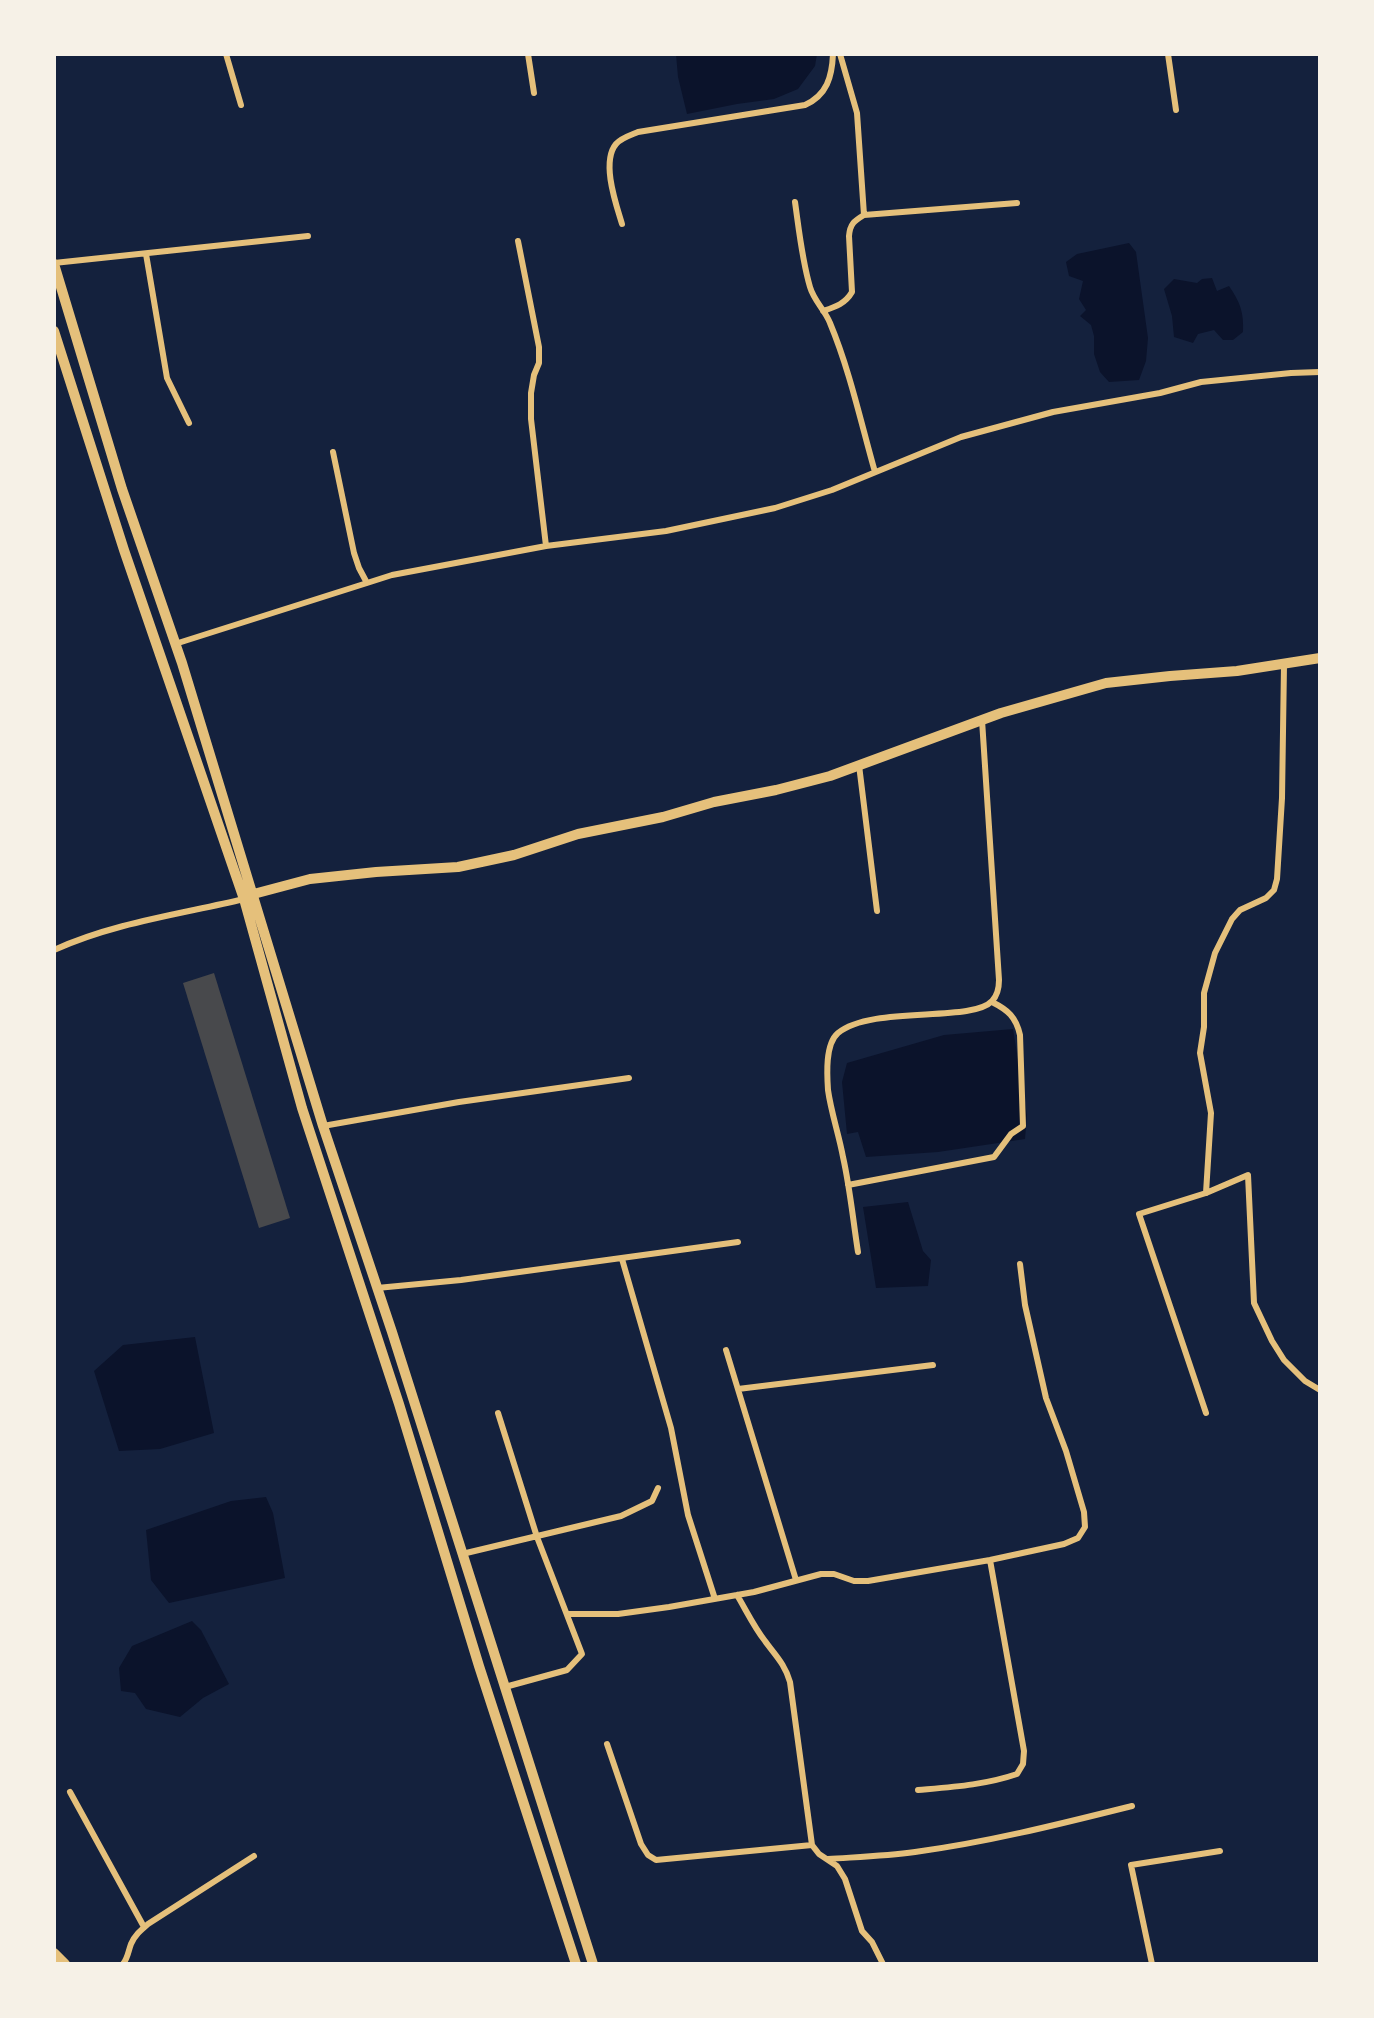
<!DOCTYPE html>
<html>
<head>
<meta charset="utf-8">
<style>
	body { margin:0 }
	#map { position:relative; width:1374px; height:2018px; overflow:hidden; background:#14213d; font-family:"Exo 2",sans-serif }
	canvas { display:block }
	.frame { position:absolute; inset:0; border:56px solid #f6f1e7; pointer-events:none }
</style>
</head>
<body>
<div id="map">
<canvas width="1374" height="2018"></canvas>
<div class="frame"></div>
</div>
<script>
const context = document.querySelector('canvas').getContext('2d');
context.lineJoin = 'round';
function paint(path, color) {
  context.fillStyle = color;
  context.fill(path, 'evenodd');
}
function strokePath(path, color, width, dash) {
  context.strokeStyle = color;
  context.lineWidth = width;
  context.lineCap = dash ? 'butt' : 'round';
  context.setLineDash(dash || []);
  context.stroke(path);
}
const water = new Path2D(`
	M676 54H817L815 66 798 89 774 99 737 104 687 114 678 77Z
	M1129 243 1136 252 1148 338 1146 361 1139 380 1109 382 1100 372 1094 354V336L1091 325 1080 316 1086 310 1079 299 1083 281 1069 276 1066 262 1077 254Z
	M1212 278 1217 291 1229 286C1240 302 1244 312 1243 332L1233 340H1223L1214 330 1198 334 1193 343 1174 337 1172 316 1164 289 1174 279 1197 283 1202 279Z
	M1013 1029 1027 1115 1025 1139 938 1152 866 1157 858 1132 847 1134 842 1082 847 1063 944 1035Z
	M908 1202 923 1251 931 1260 928 1286 876 1288 863 1207Z
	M195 1337 214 1433 160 1449 119 1451 94 1371 123 1345Z
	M266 1497 273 1513 285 1578 169 1603 151 1580 146 1530 231 1501Z
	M192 1621 201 1630 229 1684 203 1698 180 1717 146 1709 135 1693 121 1691 119 1668 132 1646Z`);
const building = new Path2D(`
	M214 973 290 1218 259 1228 183 983Z`);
const minor = new Path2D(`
	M226 54 241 105
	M528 54 534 93
	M840 54 857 113 864 215
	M1168 54 1176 110
	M795 202C799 230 802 260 810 287 814 301 825 310 830 323 850 371 861 423 875 472
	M622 224C616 204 601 162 616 144 621 138 631 135 638 132L805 105C827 95 832 77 833 54
	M518 241 539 347V363L534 375 531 393V419L546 546
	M146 254 167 378 189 423
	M54 263 308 236
	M823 311C835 307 845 304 852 292L849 236C850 224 854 221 864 215L1017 203
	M333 452 354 553 359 568 367 583 392 575 546 546 666 531 775 508 832 490 961 437 1053 412 1160 393 1201 382 1291 373 1320 372
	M175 644 367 583
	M859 765 877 911
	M54 950C113 923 181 914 244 899
	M323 1126 459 1102 629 1078
	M848 1185 994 1157 1011 1134 1023 1126 1020 1035C1016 1017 1008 1010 992 1002
	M1206 1193 1211 1113 1200 1053 1204 1027V993L1215 953 1232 919 1240 910 1266 898 1274 890 1277 879 1282 798 1284 665
	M858 1252C853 1220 850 1188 843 1157 839 1135 831 1112 828 1090 827 1075 825 1044 838 1033 872 1005 972 1023 992 1001 998 995 999 988 999 980L982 720
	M622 1259 671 1428 688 1515 715 1599
	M377 1288 461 1280 738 1242
	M726 1350 796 1580
	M738 1389 933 1365
	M498 1413 537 1537 582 1654 567 1670 505 1687
	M1206 1413 1139 1214 1206 1193 1248 1175 1254 1303 1272 1341 1284 1360 1305 1381 1320 1390
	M462 1554 621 1516 652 1501 658 1488
	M737 1595C746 1610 754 1627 765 1641 775 1655 785 1664 790 1682L812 1845 819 1854 837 1866 845 1879 862 1931 872 1942 883 1964
	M567 1614H618L669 1607 754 1592 821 1574H834L854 1581H868L990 1560 1064 1544 1078 1538 1085 1527 1084 1512 1066 1451 1046 1398 1025 1305 1020 1264
	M607 1744 641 1844 648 1855 656 1860 812 1845
	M918 1790C952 1787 985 1785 1017 1774L1023 1764 1024 1751 990 1560
	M70 1792 144 1927
	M828 1859C857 1857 886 1856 915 1852 989 1842 1060 1824 1132 1806
	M123 1964C128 1958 128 1952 131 1944 135 1935 141 1930 148 1924L254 1856
	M1152 1964 1131 1865 1220 1851`);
const tertiary = new Path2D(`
	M54 264 122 489 182 663 323 1126 392 1332 593 1964
	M54 331 124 550 244 899 302 1108 399 1404 479 1666 576 1964
	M246 896 310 879 376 872 458 867 514 855 578 834 663 817 714 802 776 790 830 776 1001 713 1106 683 1170 676 1237 671 1320 658
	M54 1953 65 1964`);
paint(water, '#0b132b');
paint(building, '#48494c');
strokePath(minor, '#e5c07b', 6);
strokePath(tertiary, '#e5c07b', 10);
</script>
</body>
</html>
